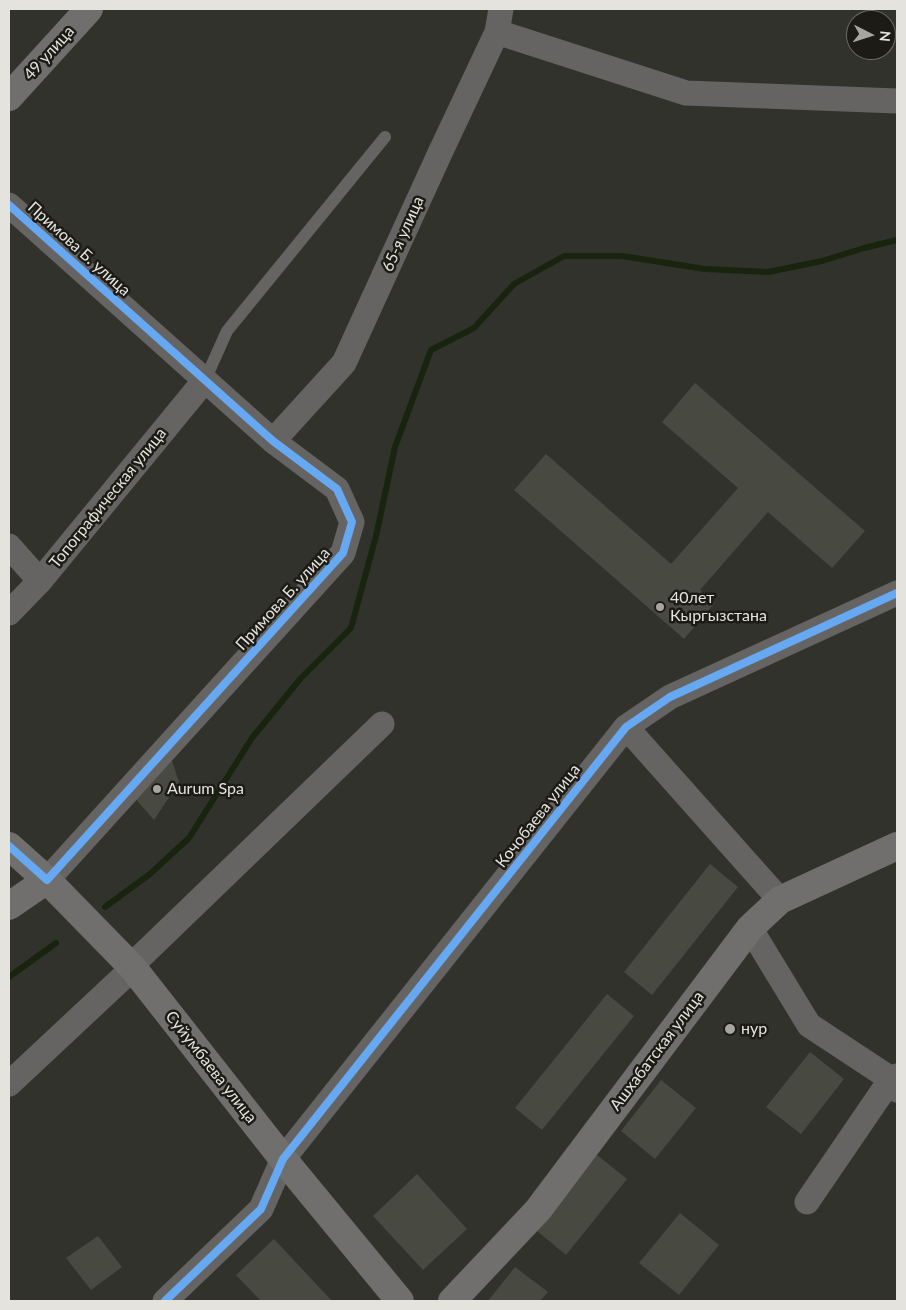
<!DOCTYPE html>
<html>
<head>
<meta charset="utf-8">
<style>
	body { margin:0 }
	#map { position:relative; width:906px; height:1310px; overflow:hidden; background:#32322d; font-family:Lato,sans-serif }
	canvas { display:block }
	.frame { position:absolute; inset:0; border:10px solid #e4e3dd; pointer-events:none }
	.north { position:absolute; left:846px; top:10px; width:50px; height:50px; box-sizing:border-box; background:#1c1b16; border:1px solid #6c6b66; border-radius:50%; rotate:95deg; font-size:14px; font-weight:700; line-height:20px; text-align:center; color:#e4e3dd }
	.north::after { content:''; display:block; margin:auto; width:18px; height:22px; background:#a6a59f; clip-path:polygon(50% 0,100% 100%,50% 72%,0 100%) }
</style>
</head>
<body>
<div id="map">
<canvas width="906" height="1310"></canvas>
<div class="frame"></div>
<div class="north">N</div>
</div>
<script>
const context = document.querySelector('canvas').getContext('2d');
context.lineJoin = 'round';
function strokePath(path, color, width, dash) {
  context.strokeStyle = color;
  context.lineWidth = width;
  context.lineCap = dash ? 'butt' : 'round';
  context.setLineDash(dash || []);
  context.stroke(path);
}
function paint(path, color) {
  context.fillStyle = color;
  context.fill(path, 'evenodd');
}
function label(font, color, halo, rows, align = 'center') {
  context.font = font + ' Lato,sans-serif';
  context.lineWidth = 5;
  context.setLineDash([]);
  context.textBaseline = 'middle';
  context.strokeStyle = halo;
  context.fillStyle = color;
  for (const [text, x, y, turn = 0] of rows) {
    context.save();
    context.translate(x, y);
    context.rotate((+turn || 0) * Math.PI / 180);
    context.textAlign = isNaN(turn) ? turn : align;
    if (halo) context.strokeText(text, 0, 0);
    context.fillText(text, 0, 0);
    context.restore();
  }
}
const stream = new Path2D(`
	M105 907 150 874 189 838 252 738 301 678 351 628 376 536 395 447 431 350 474 328 514 284 564 256H622L705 269 768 272 822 261 864 248 897 240
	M9 977 56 943`);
const building = new Path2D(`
	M695 383 865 531 832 568 768 512 700 590 715 603 684 639 514 490 546 454 671 564 738 488 662 422Z
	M170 755 179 782 154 820 132 795Z
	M710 864 738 887 652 995 624 972Z
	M607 994 634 1016 542 1130 515 1108Z
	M810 1052 844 1079 801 1134 766 1107Z
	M661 1080 696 1108 655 1159 621 1131Z
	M597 1155 627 1179 566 1255 537 1231Z
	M417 1174 467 1229 423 1270 373 1216Z
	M680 1213 719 1245 679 1295 639 1263Z
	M98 1236 122 1267 91 1290 66 1258Z
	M274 1239 332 1301H261L236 1275Z
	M515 1267 548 1292 540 1301H488Z`);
const lane = new Path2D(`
	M205 380 227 331 385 137`);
const street = new Path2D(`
	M497 32 686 93 897 101
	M9 205 273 441 337 489 352 522 343 553 47 880
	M273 441 344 363 440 153 497 32 501 9
	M9 546 40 581
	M9 613 40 581 205 380
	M626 727 780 900
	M750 928 809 1025 891 1079 897 1090
	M131 966 382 724
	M9 1084 133 968
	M807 1202 891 1079 897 1076
	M165 1301 261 1209 283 1159 626 727 670 697 897 593`);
const secondary = new Path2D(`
	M9 97 89 9
	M9 846 47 880 133 968 283 1159 400 1301
	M9 906 47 880
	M452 1301 538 1210 750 928 780 900 897 846`);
const cycleway = new Path2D(`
	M9 205 273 441 337 489 352 522 343 553 47 880 9 846
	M165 1301 261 1209 283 1159 626 727 670 697 897 593`);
const markers = [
	[660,607,5,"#a6a59f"],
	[157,789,5,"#a6a59f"],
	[730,1029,6,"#a6a59f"]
];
const streetNames = [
	["49 улица",49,53,-48],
	["65-я улица",403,234,-66],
	["Примова Б. улица",79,249,42],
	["Топографическая улица",108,498,-51],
	["Примова Б. улица",283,599,-48],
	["Кочобаева улица",538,816,-52],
	["Ашхабатская улица",657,1051,-53],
	["Суйумбаева улица",211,1067,52]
];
const poiNames = [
	["40лет",670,598],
	["Кыргызстана",670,616],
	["Aurum Spa",167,789],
	["нур",741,1029]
];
strokePath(stream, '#18240e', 6);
paint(building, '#484940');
strokePath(lane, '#656462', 12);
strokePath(street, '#656462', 25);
strokePath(secondary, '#706f6d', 28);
strokePath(cycleway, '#66a8f1', 8);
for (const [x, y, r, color] of markers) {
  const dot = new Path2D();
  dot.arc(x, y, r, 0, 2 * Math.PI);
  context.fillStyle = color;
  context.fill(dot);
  strokePath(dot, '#1c1b16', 2);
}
label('16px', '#e4e3dd', '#1c1b16', streetNames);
label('16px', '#e4e3dd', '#1c1b16', poiNames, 'left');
</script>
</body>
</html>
